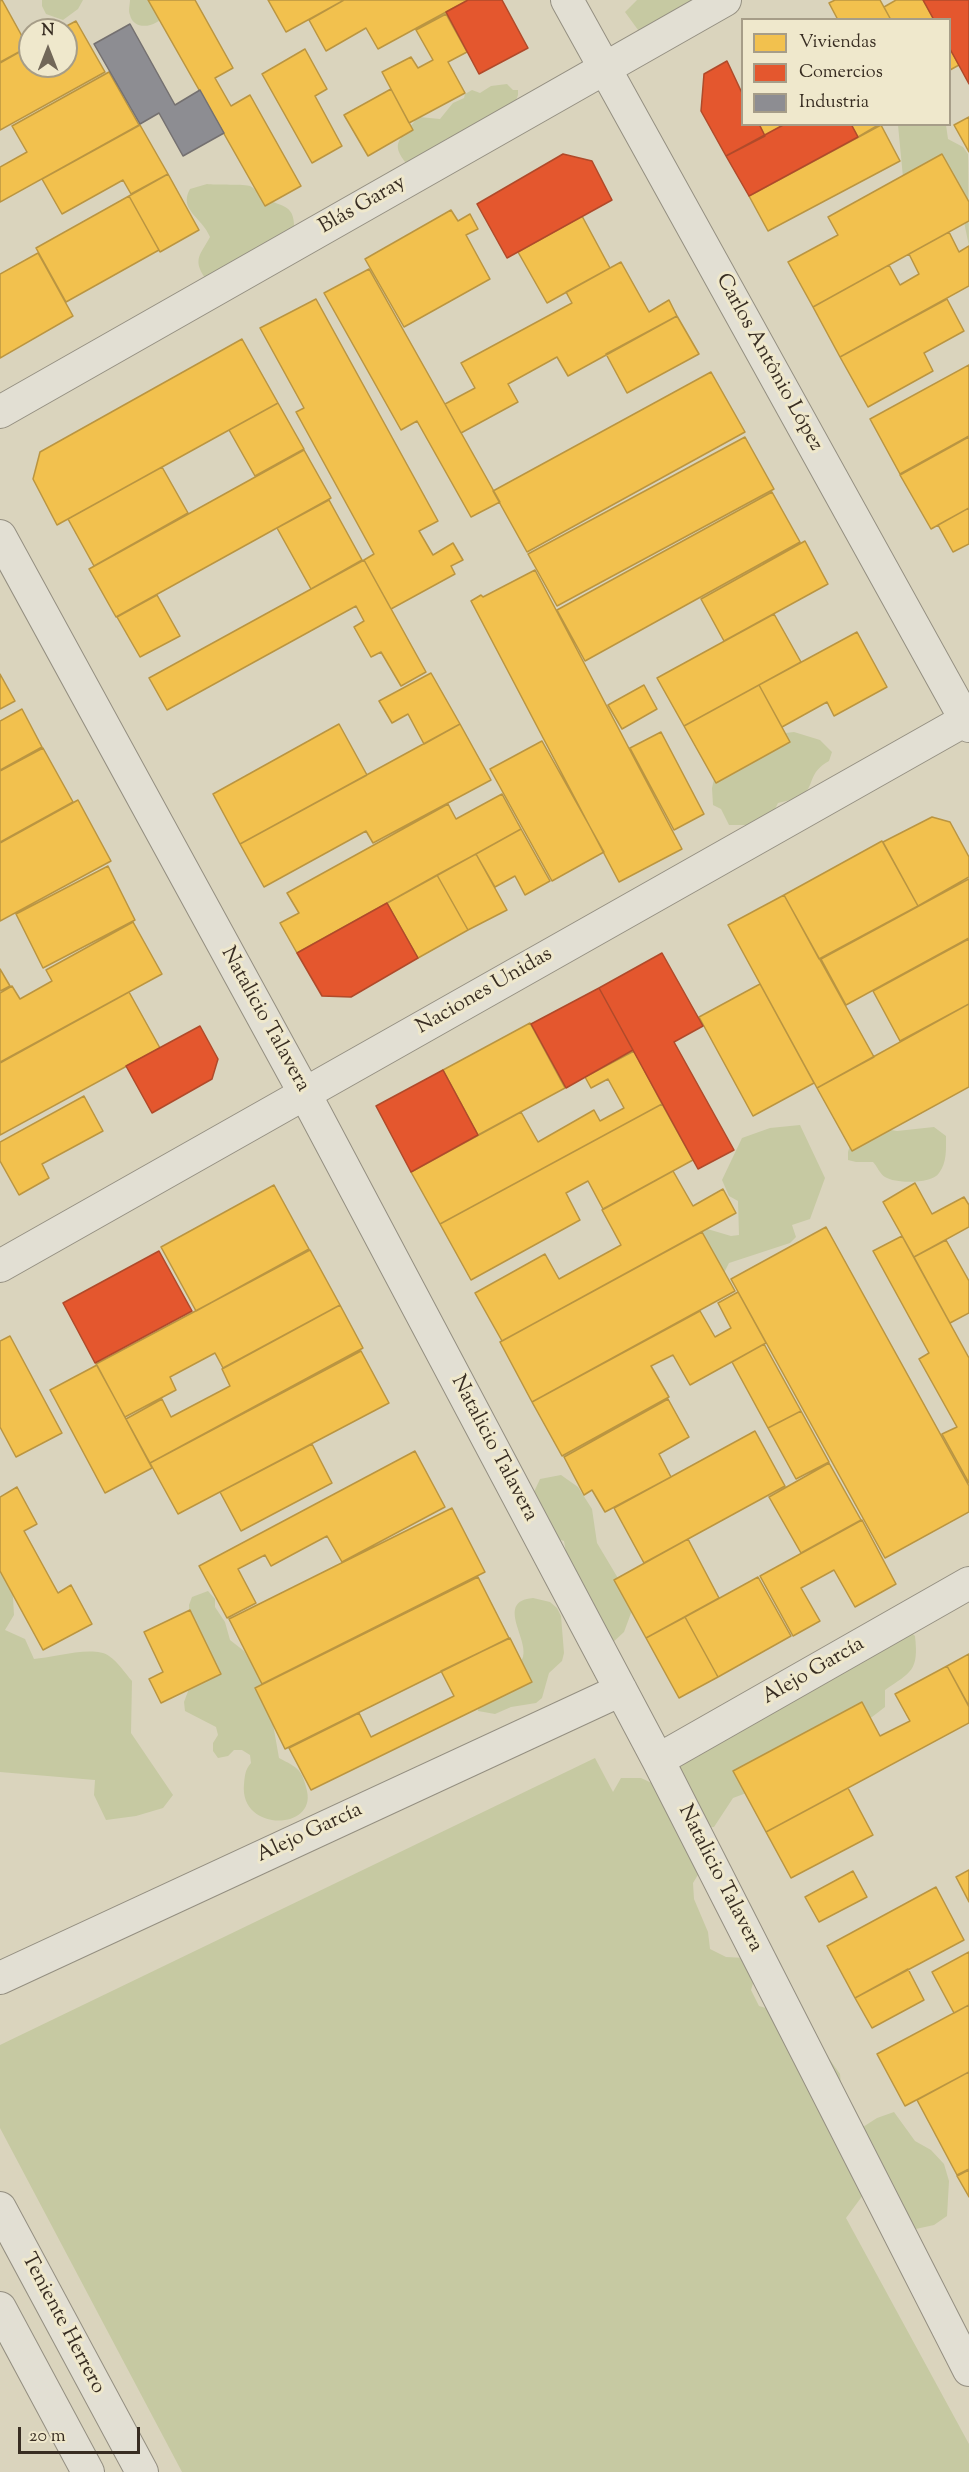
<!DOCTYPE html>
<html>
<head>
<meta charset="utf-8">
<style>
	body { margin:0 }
	#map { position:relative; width:969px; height:2472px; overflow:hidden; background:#dad4bd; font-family:"Sorts Mill Goudy",serif }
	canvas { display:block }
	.legend { position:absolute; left:741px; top:18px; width:210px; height:108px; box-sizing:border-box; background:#efe8cc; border:2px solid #a69d88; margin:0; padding:8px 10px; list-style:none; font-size:18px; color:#382d22 }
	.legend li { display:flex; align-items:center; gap:12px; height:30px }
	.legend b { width:30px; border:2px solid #a69d88 }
	.north { position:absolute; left:18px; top:18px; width:60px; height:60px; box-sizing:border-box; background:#efe8cc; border:2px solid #a69d88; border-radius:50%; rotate:0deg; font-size:16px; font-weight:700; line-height:24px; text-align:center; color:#382d22 }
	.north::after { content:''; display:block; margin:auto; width:21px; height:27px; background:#716758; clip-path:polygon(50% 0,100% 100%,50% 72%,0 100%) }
	.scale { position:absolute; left:18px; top:2427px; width:122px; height:27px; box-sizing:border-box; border:3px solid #382d22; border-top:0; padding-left:8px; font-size:18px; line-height:21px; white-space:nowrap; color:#382d22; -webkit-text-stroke:4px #efe8cc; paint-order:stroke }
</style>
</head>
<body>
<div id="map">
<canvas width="969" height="2472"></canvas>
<ul class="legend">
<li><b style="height:16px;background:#f2c14e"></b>Viviendas</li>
<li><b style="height:16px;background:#e4572e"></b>Comercios</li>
<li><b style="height:16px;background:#8d8d92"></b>Industria</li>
</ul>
<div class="north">N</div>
<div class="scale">20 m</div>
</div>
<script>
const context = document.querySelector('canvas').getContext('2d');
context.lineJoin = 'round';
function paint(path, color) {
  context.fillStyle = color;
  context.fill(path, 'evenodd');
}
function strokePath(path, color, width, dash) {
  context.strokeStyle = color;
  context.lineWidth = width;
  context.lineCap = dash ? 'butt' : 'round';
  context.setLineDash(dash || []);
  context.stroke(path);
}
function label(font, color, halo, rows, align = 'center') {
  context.font = font + ' "Sorts Mill Goudy",serif';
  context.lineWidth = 6;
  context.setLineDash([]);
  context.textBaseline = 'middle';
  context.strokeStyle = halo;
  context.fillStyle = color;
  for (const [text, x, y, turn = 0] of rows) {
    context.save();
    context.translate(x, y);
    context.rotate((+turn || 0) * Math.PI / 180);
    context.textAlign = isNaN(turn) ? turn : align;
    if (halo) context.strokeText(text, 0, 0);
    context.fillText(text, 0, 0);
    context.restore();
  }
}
const green = new Path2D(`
	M42 0H83L78 9 63 20 46 14 42 6Z
	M130 0H170C168 4 167 10 165 14 158 27 134 32 130 15 128 11 130 4 130 0Z
	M637 0H707L641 34 625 12Z
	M507 84 513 90H518V95L515 103 465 137 448 138 408 165C387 142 403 138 416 119L419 117 440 119 453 103 464 98 465 94 472 90 480 93 491 86Z
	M898 125H946L948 139 963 147 968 154 969 246 963 217 904 188Z
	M207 184C214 185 246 184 250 186 255 188 259 195 264 198 283 208 296 203 294 233L205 278C192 259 201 254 210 237 202 217 178 210 190 189Z
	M794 732 820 740 832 752 829 761C807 773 815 787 802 795 796 799 786 801 778 803L770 819 764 825H729L721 809 713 805 712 788 714 779 719 772 777 734Z
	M800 1125 825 1178 810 1219 792 1225 796 1237 790 1243 729 1263 721 1279 628 1288 619 1272 704 1228 731 1236 739 1235 738 1201 729 1196 722 1180 742 1138 770 1128Z
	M934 1127 946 1136C946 1149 947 1163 939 1173 932 1184 896 1184 885 1177 880 1174 877 1166 873 1162H856L848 1160V1152L853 1135 879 1128 897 1131Z
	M561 1475 578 1487 592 1509 597 1543 634 1605 624 1632 610 1645 567 1558 564 1541 538 1533 528 1505 540 1479Z
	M0 1572 6 1573 12 1580 14 1615 5 1630 25 1639 34 1659C53 1658 93 1645 109 1656 118 1662 125 1673 132 1681L131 1733 173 1795 163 1808 136 1816 106 1820 94 1795 95 1780 0 1772Z
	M208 1591 215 1599V1607L225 1622 230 1640 244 1651 273 1698V1724L279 1758C298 1768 302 1769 307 1791 316 1831 239 1832 244 1784 245 1775 245 1770 251 1763L250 1755 242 1750H234L228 1756 218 1758 213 1751V1743L218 1735 216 1727 185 1711 184 1702 193 1678 189 1605 192 1597Z
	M533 1598 550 1602 557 1608 561 1616 564 1653 562 1661 549 1673 542 1698 536 1703 511 1707 495 1714 478 1711 479 1693C490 1685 519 1669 523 1657 529 1639 495 1601 533 1598Z
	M903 1625 915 1636C919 1671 911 1672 885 1690V1707L872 1717 749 1792 733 1798 714 1827 698 1828 702 1868 693 1883 694 1899 708 1932 710 1949 726 1957 745 1958 756 1973 751 1990 759 2006 776 2011 798 2041 830 2060 840 2074 845 2124 863 2127 877 2118 894 2112 915 2141 931 2150 944 2164 949 2181 947 2216 934 2225 902 2232 863 2195 846 2218 969 2444V2472H182L0 2128V2045L595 1758 613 1792 621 1778H641L656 1785 672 1764Z`);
const homes = new Path2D(`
	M2 0 28 47 0 62V1Z
	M148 0H195L233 68 215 78 231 106 250 95 301 186 265 206Z
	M268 0H344L286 32Z
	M344 0H468L378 49 366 28 326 51 309 20Z
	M835 0H880L891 20H838L829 3Z
	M896 0H923L934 20H891L884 7Z
	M446 14 467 52 448 62 465 93 409 123 382 72 411 57 418 68 433 60 416 30Z
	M76 21 105 72 0 130V63L30 46V66H66V30H59Z
	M305 49 327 89 315 96 342 146 312 163 262 74Z
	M950 49 959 65 950 70Z
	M109 72 139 125 0 202V167L27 152 12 126Z
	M391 89 413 130 368 156 344 115Z
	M969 117V152L954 125Z
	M759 124H785L765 136Z
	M851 124H880L858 137Z
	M140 125 168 174 131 194 123 180 62 214 42 179Z
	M881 125 900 161 768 231 749 196Z
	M942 154 969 202V221L813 307 788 262 838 235 828 217Z
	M168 174 199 230 160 252 129 196Z
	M129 196 159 250 66 302 36 248Z
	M451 210 458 221 470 214 478 229 466 235 490 279 404 327 365 259Z
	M582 216 610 268 547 303 518 252Z
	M949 232 959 252 969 246V286L840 357 813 307 889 265 900 285 919 274 909 254Z
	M38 253 73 316 0 358V274Z
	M621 262 649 312 669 300 677 316 568 376 557 357 508 384 518 402 461 433 445 404 475 388 461 363 572 303 566 292Z
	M369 269 500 502 471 517 417 421 401 430 324 293Z
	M316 299 438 521 419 531 433 555 453 543 463 560 451 566 455 574 391 609 364 560 374 554 296 412 304 408 260 328Z
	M947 299 964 331 924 353 933 371 868 407 840 357Z
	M677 316 699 354 627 393 606 354Z
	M242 339 278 403 57 525 33 479 40 452Z
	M969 365V436L900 474 870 419Z
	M711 372 745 432 527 552 493 491Z
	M278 403 304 449 255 476 229 430Z
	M745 437 774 489 557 606 528 554Z
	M969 437V508L931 529 900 475Z
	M304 450 331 498 116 617 89 569Z
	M162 467 188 513 94 566 68 519Z
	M772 492 800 542 585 661 557 610Z
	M329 500 362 560 311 589 277 528Z
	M969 508V544L953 552 938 525Z
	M805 541 828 584 724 641 701 599Z
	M364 560 426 672 401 686 381 652 371 657 354 627 364 621 356 606 167 710 149 678Z
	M535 570 682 849 619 882 471 601 481 595 483 597Z
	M157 595 180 636 140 657 117 617Z
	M774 614 801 662 684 726 657 678Z
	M857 632 887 687 834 716 827 702 782 727 759 685Z
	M431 673 460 724 424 744 408 714 392 723 379 701Z
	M0 674 15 701 0 709Z
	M644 685 657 709 622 729 608 705Z
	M759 685 790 742 716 783 684 726Z
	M22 709 42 747 0 770V721Z
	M339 724 367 775 240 844 213 794Z
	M460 724 491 780 373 843 366 831 264 887 240 844Z
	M661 732 704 814 674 830 630 748Z
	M542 741 604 852 552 881 490 769Z
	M43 748 73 802 0 842V771Z
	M502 794 521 829 297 953 280 923 299 913 287 893 448 804 456 819Z
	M78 800 111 861 0 921V843Z
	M932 817 950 822 969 857V877L918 906 883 842Z
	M521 829 550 881 525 895 515 876 495 887 476 854Z
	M882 841 918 906 819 959 784 895Z
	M476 854 507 910 468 930 437 875Z
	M108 866 135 920 43 968 16 914Z
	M437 875 468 930 418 958 387 903Z
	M969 879V938L846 1005 821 959Z
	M784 895 874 1057 817 1088 728 925Z
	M133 922 162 974 0 1062V993L12 986 20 999 52 981 46 970Z
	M969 939V1004L900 1041 873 991Z
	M0 969 10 986 0 991Z
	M760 984 814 1083 753 1116 699 1017Z
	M129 992 160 1048 0 1135V1063Z
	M969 1004V1087L852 1151 817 1088Z
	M530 1023 565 1088 478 1135 443 1070Z
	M634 1051 662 1104 440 1224 411 1172 521 1112 538 1142 594 1110 600 1121 624 1108 608 1079 591 1088 585 1077Z
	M84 1096 103 1131 42 1164 49 1178 19 1195 0 1161V1142Z
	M662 1104 693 1160 603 1209 588 1181 566 1193 580 1220 471 1280 440 1224Z
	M673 1171 693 1206 723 1189 736 1213 502 1341 475 1293 545 1254 559 1279 621 1245 602 1210Z
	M915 1183 932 1214 964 1197 969 1205V1227L914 1257 883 1202Z
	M274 1185 309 1249 196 1311 161 1247Z
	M826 1227 969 1486V1512L885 1558 731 1279Z
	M702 1232 735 1291 532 1402 500 1342Z
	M902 1236 969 1358V1483L942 1434 957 1427 919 1359 929 1353 873 1251Z
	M946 1240 969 1281V1313L950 1323 914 1257Z
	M310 1250 340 1305 223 1368 215 1353 170 1377 176 1390 125 1417 96 1364Z
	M738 1292 766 1343 690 1385 673 1355 651 1366 669 1397 562 1456 532 1402 700 1311 715 1337 731 1328 718 1303Z
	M340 1305 363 1348 150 1463 126 1419 162 1399 171 1417 230 1386 222 1369Z
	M10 1336 62 1433 16 1457 0 1427V1341Z
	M764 1344 801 1411 768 1428 732 1362Z
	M361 1351 389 1403 178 1514 150 1463Z
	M97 1365 152 1468 105 1493 50 1390Z
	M668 1399 689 1437 659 1454 671 1477 605 1512 592 1490 584 1495 564 1457Z
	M801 1411 829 1462 796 1479 768 1428Z
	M755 1431 785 1486 644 1563 614 1508Z
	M312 1444 332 1483 241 1531 220 1492Z
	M415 1451 445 1507 342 1562 327 1536 271 1566 265 1555 238 1569 256 1603 227 1618 199 1566Z
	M829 1463 861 1520 801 1553 769 1497Z
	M17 1487 37 1524 24 1531 58 1593 71 1585 92 1624 43 1650 0 1571V1497Z
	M452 1508 485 1572 262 1684 229 1619Z
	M862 1520 896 1584 855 1607 834 1570 801 1588 820 1621 793 1636 760 1576Z
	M688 1539 719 1598 646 1638 614 1580Z
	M478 1577 509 1638 285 1749 255 1688Z
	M758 1577 791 1636 718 1677 685 1617Z
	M190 1610 221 1674 161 1703 149 1679 163 1672 144 1632Z
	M685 1617 718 1677 679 1698 646 1638Z
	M510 1638 532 1682 311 1790 289 1748 359 1713 371 1737 454 1696 441 1671Z
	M969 1654V1707L947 1666Z
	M947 1666 969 1706V1723L766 1832 733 1771 862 1702 880 1736 910 1721 895 1694Z
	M848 1788 873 1835 791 1878 766 1832Z
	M969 1870V1902L956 1877Z
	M853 1871 867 1897 819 1922 805 1897Z
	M936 1887 964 1940 855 1998 827 1946Z
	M969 1952V2005L954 2013 932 1972Z
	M908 1969 924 2000 872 2028 855 1998Z
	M969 2005V2072L905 2106 877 2054Z
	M969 2072V2169L957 2175 917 2100Z
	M969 2170V2197L957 2176Z`);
const shops = new Path2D(`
	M468 0H502L528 48 479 74 446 12Z
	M923 0H969V84L950 49V20H934Z
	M727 61 742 93V124H759L765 136 726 156 701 111 704 74Z
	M785 124H851L858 137 749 196 726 156Z
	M563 154 592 161 612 200 507 258 477 204Z
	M387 903 418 958 351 997 322 996 297 953Z
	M662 953 703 1026 674 1042 734 1150 698 1169 599 988Z
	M599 988 633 1050 566 1088 531 1024Z
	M200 1026 218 1059 212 1079 152 1113 126 1066Z
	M443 1070 478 1135 411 1172 376 1106Z
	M159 1251 192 1311 95 1363 63 1303Z`);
const industry = new Path2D(`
	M130 24 175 105 200 90 224 133 183 156 159 113 140 124 94 44Z`);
const minor = new Path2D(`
	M567 0 969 726
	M0 412 725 0
	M0 536 305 1094 658 1760 969 2370
	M0 1266 969 718
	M658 1760 969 1583
	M0 1978 621 1690
	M0 2208 142 2472
	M0 2308 88 2472`);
const streetNames = [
	["Blás Garay",363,206,-30],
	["Carlos Antônio López",768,363,61],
	["Naciones Unidas",485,992,-30],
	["Natalicio Talavera",264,1020,61],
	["Natalicio Talavera",493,1449,62],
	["Alejo García",814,1672,-30],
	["Alejo García",310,1834,-25],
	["Natalicio Talavera",719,1879,63],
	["Teniente Herrero",62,2324,62]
];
paint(green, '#c6c9a2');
paint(homes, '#f2c14e');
strokePath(homes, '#ba9541', 1.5);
paint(shops, '#e4572e');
strokePath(shops, '#b04a2a', 1.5);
paint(industry, '#8d8d92');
strokePath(industry, '#747070', 1.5);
strokePath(minor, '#948f81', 34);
strokePath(minor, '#e2dfd3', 32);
label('21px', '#382d22', '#efe8cc', streetNames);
</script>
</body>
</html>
